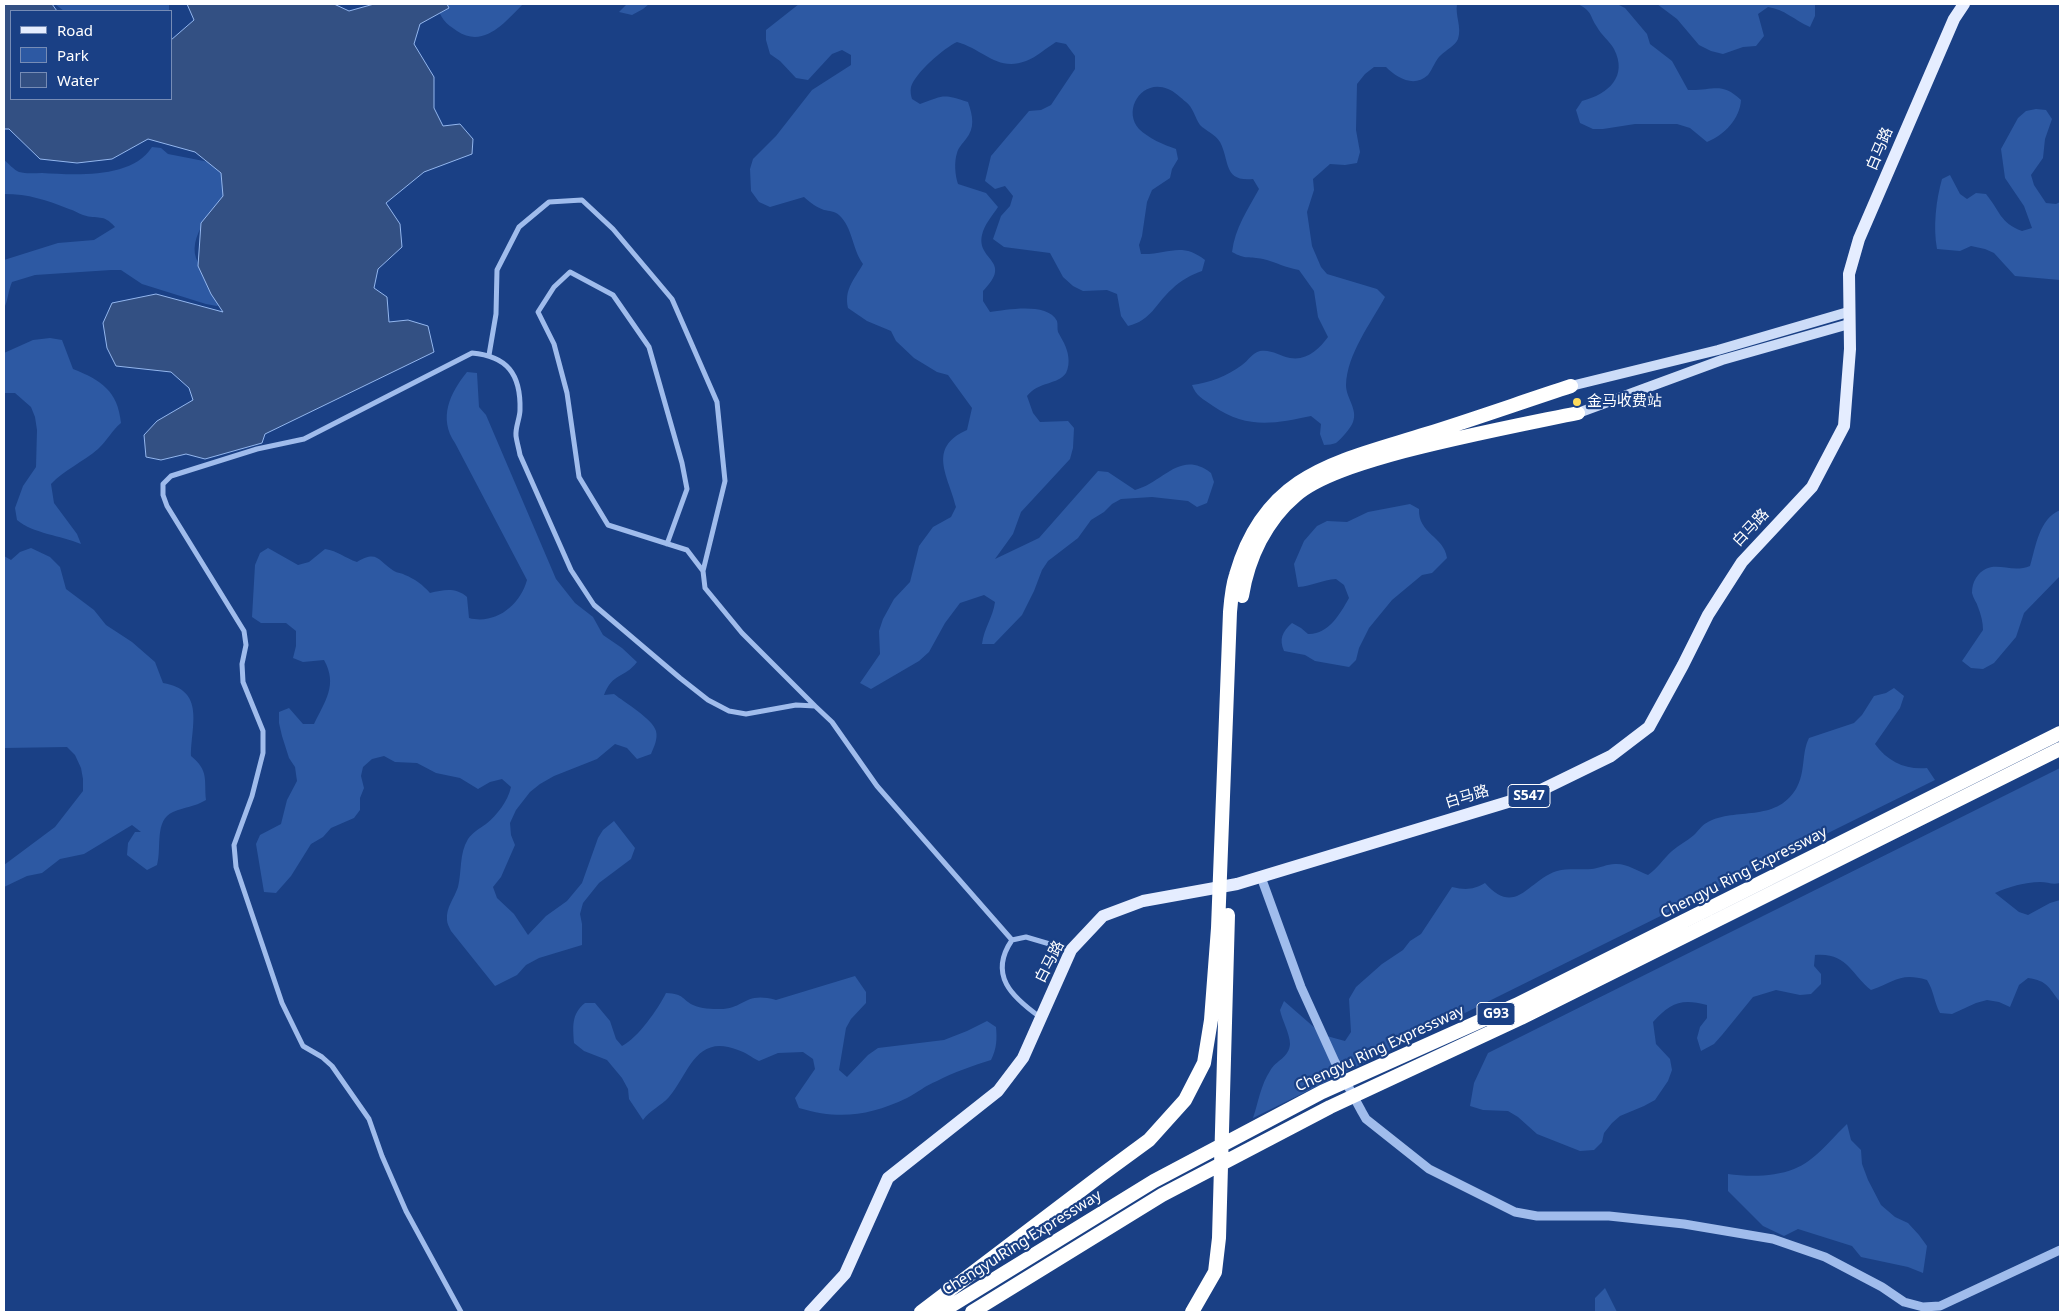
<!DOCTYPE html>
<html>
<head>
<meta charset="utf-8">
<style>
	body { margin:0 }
	#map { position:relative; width:2064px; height:1316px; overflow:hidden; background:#1a4085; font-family:"Noto Sans",sans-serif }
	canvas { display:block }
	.frame { position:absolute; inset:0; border:5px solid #fff; pointer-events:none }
	.legend { position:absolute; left:10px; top:10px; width:162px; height:90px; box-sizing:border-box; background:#1a4085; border:1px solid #768cb6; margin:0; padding:6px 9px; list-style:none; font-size:15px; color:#fff }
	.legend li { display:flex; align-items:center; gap:10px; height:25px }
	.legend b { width:25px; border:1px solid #768cb6 }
</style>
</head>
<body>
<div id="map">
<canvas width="2064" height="1316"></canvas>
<div class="frame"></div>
<ul class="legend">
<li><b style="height:6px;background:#e5edff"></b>Road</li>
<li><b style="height:14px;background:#2d59a3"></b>Park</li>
<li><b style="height:14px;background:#335083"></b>Water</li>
</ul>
</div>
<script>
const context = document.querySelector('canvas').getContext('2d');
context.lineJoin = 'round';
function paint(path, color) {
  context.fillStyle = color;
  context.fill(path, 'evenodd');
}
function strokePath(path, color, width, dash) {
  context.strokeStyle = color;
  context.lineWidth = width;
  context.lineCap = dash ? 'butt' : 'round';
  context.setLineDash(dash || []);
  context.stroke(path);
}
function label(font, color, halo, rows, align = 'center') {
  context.font = font + ' "Noto Sans","Noto Sans SC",sans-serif';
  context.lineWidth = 4.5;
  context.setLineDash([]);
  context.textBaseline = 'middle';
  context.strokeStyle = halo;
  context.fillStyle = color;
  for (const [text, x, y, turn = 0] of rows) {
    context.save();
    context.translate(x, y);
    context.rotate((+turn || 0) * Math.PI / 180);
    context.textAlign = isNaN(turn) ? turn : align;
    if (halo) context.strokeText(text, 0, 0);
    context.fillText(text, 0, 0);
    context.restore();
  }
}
const green = new Path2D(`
	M55 4H169V11H64Z
	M437 4H523C505 22 484 49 457 31 445 23 440 18 437 4Z
	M627 4H649L643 9 632 15 619 12Z
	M799 4H1457C1455 16 1462 27 1458 39 1455 46 1446 50 1441 55 1435 60 1433 69 1428 75 1414 88 1397 78 1386 67H1374L1365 74 1357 84 1356 130 1360 152 1357 163 1345 165 1330 164 1313 179 1314 190 1307 212 1312 246 1321 267 1327 274 1377 289 1385 297C1371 323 1347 354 1346 385 1346 398 1358 409 1353 422 1351 428 1341 439 1336 443 1333 444 1328 445 1324 445L1320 434 1321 424 1311 416C1274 424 1246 429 1213 406 1203 399 1196 396 1192 385 1209 383 1227 376 1242 365 1248 361 1252 353 1260 351 1271 349 1280 356 1290 358 1307 361 1319 349 1328 337L1318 317 1314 291 1299 270C1286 268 1276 262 1263 259 1249 256 1246 260 1232 252 1235 228 1248 209 1259 189L1253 179C1223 182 1230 161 1220 142 1215 134 1206 131 1200 125 1195 118 1193 107 1186 102 1181 98 1174 91 1168 89 1142 78 1122 110 1139 129 1148 138 1164 145 1176 149L1178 159 1172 169 1170 178 1152 190 1147 202 1142 236 1139 245 1141 254C1168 255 1181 241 1205 260L1202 271C1191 275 1181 280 1172 289 1155 304 1152 320 1128 326L1121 316 1117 294 1107 290 1083 291 1073 286 1063 277 1050 253 1004 247 993 239 1001 216 1010 206 1013 196 1005 186 995 189 985 181 991 156 1029 111 1041 110 1051 105 1075 69V56L1066 44 1056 42C1046 48 1037 57 1026 61 997 72 983 49 957 42 944 48 915 73 911 87 910 91 911 96 912 99L920 104C945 95 942 94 968 102 973 116 975 128 966 139 963 143 958 148 957 153 954 162 955 175 958 184L986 193 998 207C992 216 984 225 982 235 976 261 1014 260 983 291V301L990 312C1007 310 1047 302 1057 321 1058 324 1057 329 1058 332 1060 336 1062 339 1064 343 1068 351 1071 363 1066 373 1058 385 1039 381 1027 396L1033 413 1040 422 1068 421 1074 428 1073 448 1070 459 1021 512 1013 534 995 559 1039 538 1098 471 1108 472 1135 490C1163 483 1180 449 1211 473L1214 482 1207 503 1197 507 1188 501 1152 497 1121 499 1112 504 1104 512 1091 520 1078 538 1048 561 1042 570 1034 591 1022 615 994 644H982C984 628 993 617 995 602L984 595 960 603 945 623 929 652 919 661 871 689 860 683 880 654 879 631 883 619 894 599 910 582 919 546 933 527 951 517 956 507C949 477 926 448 967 430L972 408 948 375 937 372 914 358 896 341 891 331 867 321 848 308C844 289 854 280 863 264 852 249 853 228 839 215 835 211 829 211 824 210 816 207 811 203 804 197L770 207 759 202 751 191 750 169 753 159 776 136 812 90 851 65V55L842 50 832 54 808 80 796 78 780 61 770 54 766 40V30Z
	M1578 4H1617L1625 8 1647 34 1650 44 1672 61 1688 90C1713 91 1721 81 1741 100 1740 119 1724 135 1707 142L1690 128 1677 124H1635L1603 129H1593L1580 123 1576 110 1582 101C1609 94 1628 76 1614 49 1609 40 1601 35 1597 27 1589 15 1593 12 1578 4Z
	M1657 4H1815V16L1810 27C1794 20 1784 9 1768 7L1758 14 1764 36 1756 46 1743 47 1723 54 1711 51 1699 45 1677 19Z
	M2036 109 2046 110 2052 119 2045 139 2043 158 2031 175 2034 185 2046 203 2056 204 2060 202V280L2015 276 1994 253 1985 249 1971 246 1960 251 1937 249C1933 227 1936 200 1942 179L1950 175 1960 194 1967 199 1976 193 1986 194C2000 211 2000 223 2022 231L2032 228 2024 206 2005 178 2001 149 2018 118 2026 111Z
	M152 147 161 148 168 154 214 163 237 181C222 198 187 233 196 258 199 267 219 289 226 299L217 306 206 304 142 284 121 270H111L35 275 12 282C8 291 8 301 4 308V260L58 243 94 240 115 227C103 213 98 220 83 215 79 214 74 210 69 209 46 200 29 194 4 194V160C8 163 14 170 19 172 26 174 35 173 42 173 75 175 132 179 152 147Z
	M50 338 62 340 73 369C101 380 118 391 121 423 112 430 107 441 98 449 83 462 64 470 51 484L54 503 77 534 81 544C60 535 34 534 17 520L15 508 23 486 36 467 37 430 35 417 31 407 15 393H4V353L33 340Z
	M467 372 477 373 479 407 486 415 556 579 575 603 593 617 603 635 622 648 637 662C624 679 613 672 604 695L614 694C624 702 653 719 656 731 658 739 654 747 651 754L637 759 627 748 615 744 597 759 554 776 540 784 530 792 516 810 510 823 511 835 515 845 501 877 493 887 497 898 514 914 528 935 546 916 567 901 582 883 598 838 603 830 614 821 635 848 631 859 599 883 583 903 580 914 582 924V945L539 958 526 965 517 975 495 986 451 931C449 927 447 923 447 920 446 907 454 899 458 887 462 871 459 854 468 839 473 832 479 829 486 824 497 815 508 801 511 787L502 779 490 782 478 789 460 778 436 773 417 763 395 762 384 756 372 759 363 767 361 776 364 788 360 798V810L354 818 331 828 323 837 311 844 291 876 276 893 264 892 256 844 260 835 281 824 287 800 297 781 295 767 289 758 282 736 279 723V712L289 708 303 724H314C325 701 338 685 324 660L303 662 293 658 296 646V631L286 623H261L252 617 255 565 260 553 268 548 298 565 309 562 325 549C338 551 345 558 357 562 378 549 379 562 394 571 397 573 402 573 405 575 415 579 423 585 430 593 444 590 455 587 467 597L469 618C496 625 520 605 527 580L455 443C438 418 450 393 467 372Z
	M1410 504 1419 509C1418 534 1444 536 1447 558L1432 573 1422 575 1392 600 1369 628 1359 648 1356 660 1349 667 1315 661 1305 655 1284 651C1279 639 1282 632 1292 623L1301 628 1308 634C1328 635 1340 614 1349 598L1344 585 1336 579C1322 580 1312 586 1298 587L1294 564 1304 541 1317 526 1327 521 1347 522 1368 512Z
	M2060 510V576L2024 613 2016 637 1994 663 1983 669 1971 668 1962 661 1983 630C1983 622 1981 615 1978 607 1977 603 1973 598 1972 593 1972 587 1973 583 1976 578 1991 556 2009 575 2030 566 2036 546 2039 519 2060 510Z
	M31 548 50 557 60 567 66 589 94 610 106 625 132 642 155 662 163 683C206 690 191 726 191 756 209 771 204 779 206 800 194 807 185 807 173 812 154 820 162 848 157 865L147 870 127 855 128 843 135 832H141L132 825 84 854 60 859 42 873 27 876 4 887V865L55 827 83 791V779L81 768 75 755 67 747 4 748V556L11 560 20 552Z
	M1894 688 1904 696 1900 708 1875 744C1888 762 1906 770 1927 768L1935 780 1253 1118C1258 1103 1261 1084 1270 1071 1276 1060 1289 1058 1290 1044 1290 1034 1282 1020 1280 1010L1284 1001 1323 1035 1345 1041 1351 1032 1349 999 1356 987 1382 964 1403 950 1410 941 1421 934 1452 887C1465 890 1473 890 1485 883 1516 918 1528 880 1557 871 1568 868 1581 870 1592 869 1600 868 1607 864 1615 864 1626 863 1638 871 1648 875 1658 868 1663 859 1672 851 1679 845 1687 841 1694 835 1699 830 1702 825 1708 822 1736 807 1775 823 1796 789 1806 772 1801 754 1809 738L1854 723 1862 715 1874 696 1886 693Z
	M2060 768V883C2052 885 2048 882 2040 882 2025 882 2008 887 1995 893L2019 912 2028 915 2050 903 2060 900V1002C2048 987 2048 981 2028 978L2019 985 2010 1007 1999 1002 1987 1000 1976 1003 1952 1014 1940 1013C1934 1002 1934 991 1927 980 1900 972 1895 982 1871 990 1851 974 1847 952 1815 955L1814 966 1821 974V984L1811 994 1800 995 1776 990 1753 997 1722 1035 1714 1044 1701 1051 1697 1038 1700 1027 1707 1018V1005C1681 998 1670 1003 1653 1022L1656 1044 1670 1059 1672 1070 1668 1081 1655 1100 1644 1106 1620 1116 1612 1123 1604 1133 1602 1142 1594 1150 1580 1151 1537 1134 1518 1117 1508 1111 1483 1110 1470 1106 1474 1083 1488 1053Z
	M855 976 866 992V1003L851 1019 846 1028 839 1070 847 1077 868 1055 878 1048 944 1040 967 1031 987 1021 996 1027C997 1039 997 1048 991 1060 972 1066 954 1072 937 1081 926 1085 917 1093 907 1098 869 1116 839 1120 799 1108L795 1098 815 1069 813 1059 803 1052 778 1053 759 1061C751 1057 745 1052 738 1050 696 1033 689 1073 669 1097 661 1106 650 1110 643 1120L629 1099 628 1089 622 1078 607 1060 584 1051 574 1043C573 1027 571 1014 585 1003H595L610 1021 616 1039 622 1046C638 1038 658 1009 666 993 685 994 681 999 693 1005 701 1009 712 1009 720 1009 745 1009 744 991 776 1000Z
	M1847 1124 1851 1140 1861 1150 1862 1164 1868 1180 1881 1205 1895 1217 1908 1223 1919 1235 1927 1246 1923 1273 1908 1267 1861 1257 1852 1246 1798 1229 1784 1236 1763 1226 1728 1191V1174C1748 1177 1774 1177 1794 1169 1815 1161 1831 1139 1847 1124Z
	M1605 1288 1617 1312H1595V1298Z`);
const water = new Path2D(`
	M4 4H52L57 11H11V99H171V40L194 20 187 4H334L349 11 374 4H447L449 8 420 24 414 44 434 77V108L443 126 460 124 473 139 472 154 424 172 386 203 400 224 402 247 378 269 374 288 387 297 389 322 408 320 428 326 434 352 265 434 262 443 205 459 186 454 161 460 146 457 144 435 157 421 193 400 189 388 171 372 116 366 107 348 103 323 112 303 156 294 223 312 211 294 198 266 201 223 223 196 221 173 195 152 148 139 112 159 77 163 40 159 9 129H4Z`);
const minor = new Path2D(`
	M489 355 496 314 497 270 519 227 549 202 582 200 613 229 672 299 717 402 725 481 703 571 705 588 742 633 815 706
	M667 544 687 489 682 463 649 347 613 295 570 272 554 287 538 312 554 344 567 393 579 477 608 525 687 550 703 571
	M1040 1017C1012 997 988 975 1012 940L1026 937 1070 950
	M461 1312 406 1211 382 1156 369 1119 332 1066 322 1057 303 1046 282 1003 236 867 234 845 252 796 263 753V731L243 682 242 664 246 645 244 631 167 506 163 495V484L171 476 257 449 304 439 472 353C507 356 521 374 520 410 520 418 515 428 516 436 517 443 519 449 520 455L571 570 594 605 680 678 708 700 729 711 746 714 796 705 815 706 832 722 877 786 1012 940`);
const tertiary = new Path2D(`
	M1261 877 1301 987 1335 1062 1362 1112 1366 1119 1429 1169 1515 1212 1537 1216H1609L1684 1224 1773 1239 1825 1257 1882 1287 1904 1302 1923 1307 1940 1306 2060 1250`);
const secondary = new Path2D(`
	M1571 386 1718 350 1848 312
	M1578 413 1722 360 1849 324`);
const primary = new Path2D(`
	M810 1312 845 1274 888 1178 998 1091 1023 1058 1071 950 1103 916 1143 901 1237 884 1531 795 1611 756 1649 727 1683 665 1708 615 1742 562 1812 487 1844 426 1850 349 1849 274 1859 239 1954 19 1964 4`);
const motorway = new Path2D(`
	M1242 596C1248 558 1266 520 1296 495 1318 476 1362 463 1390 455 1452 438 1515 426 1578 413
	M921 1312 1100 1176 1149 1140 1185 1100 1204 1063 1211 1020 1218 928 1230 612C1231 600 1232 587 1236 575 1265 473 1337 462 1426 434 1474 419 1522 402 1571 386
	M941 1312 1154 1181 1322 1092 1516 1005 2060 733
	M972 1312 1162 1195 1330 1107 1521 1018 2060 749
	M1192 1312 1215 1272 1219 1238 1228 915`);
const markers = [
	[1577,402,5,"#fedb5c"]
];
const shields = [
	[1529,796,42],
	[1496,1014,38]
];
const shieldNames = [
	["S547",1529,796],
	["G93",1496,1014]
];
const streetNames = [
	["白马路",1880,149,-67],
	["白马路",1751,528,-47],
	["白马路",1467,797,-17],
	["Chengyu Ring Expressway",1744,873,-27],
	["白马路",1050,962,-63],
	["Chengyu Ring Expressway",1380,1049,-25],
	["Chengyu Ring Expressway",1022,1243,-32]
];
const poiNames = [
	["金马收费站",1587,402]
];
paint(green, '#2d59a3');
paint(water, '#335083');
strokePath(water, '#93b6ee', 1);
strokePath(minor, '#a0bcec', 5);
strokePath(tertiary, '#a0bcec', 9);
strokePath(secondary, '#ccdcf8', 10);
strokePath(primary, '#e5edff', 12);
strokePath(motorway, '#fff', 14);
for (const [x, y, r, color] of markers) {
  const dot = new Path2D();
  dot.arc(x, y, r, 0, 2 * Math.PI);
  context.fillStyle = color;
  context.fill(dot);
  strokePath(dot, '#1a4085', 2);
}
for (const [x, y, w] of shields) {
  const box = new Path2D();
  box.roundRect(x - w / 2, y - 11.5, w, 23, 4);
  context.fillStyle = '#1a4085';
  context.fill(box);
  strokePath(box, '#fff', 1);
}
label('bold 14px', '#fff', null, shieldNames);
label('15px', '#fff', '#1a4085', streetNames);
label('15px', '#fff', '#1a4085', poiNames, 'left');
</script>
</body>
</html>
